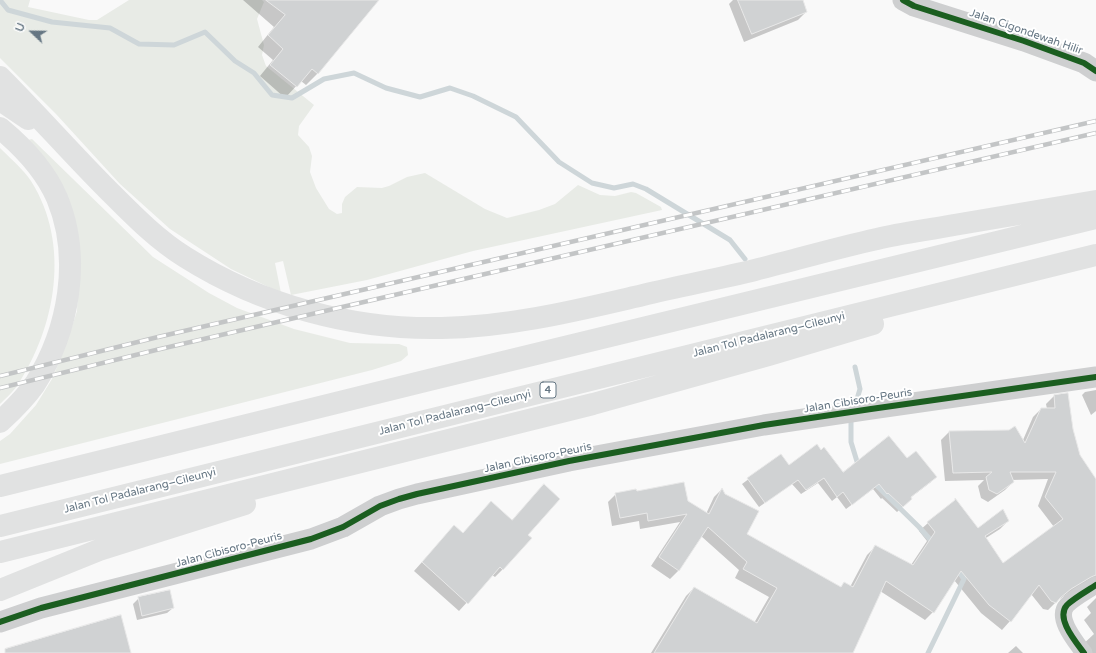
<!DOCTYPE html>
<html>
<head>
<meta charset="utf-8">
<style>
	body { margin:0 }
	#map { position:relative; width:1096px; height:653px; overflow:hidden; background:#f9f9f9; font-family:"Varela Round",sans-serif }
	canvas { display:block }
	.north { position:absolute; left:12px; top:12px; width:40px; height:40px; -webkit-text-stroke:3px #fff; paint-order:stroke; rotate:292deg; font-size:11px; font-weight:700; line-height:16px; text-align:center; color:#657683 }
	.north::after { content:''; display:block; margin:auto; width:14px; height:18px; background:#657683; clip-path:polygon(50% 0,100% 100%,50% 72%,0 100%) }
</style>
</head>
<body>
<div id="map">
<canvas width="1096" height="653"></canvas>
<div class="north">U</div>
</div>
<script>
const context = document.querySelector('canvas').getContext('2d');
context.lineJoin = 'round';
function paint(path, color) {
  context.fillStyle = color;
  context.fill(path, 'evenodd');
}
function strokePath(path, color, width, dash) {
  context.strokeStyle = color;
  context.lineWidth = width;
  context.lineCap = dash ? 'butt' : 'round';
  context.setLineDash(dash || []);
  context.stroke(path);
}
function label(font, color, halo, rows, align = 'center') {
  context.font = font + ' "Varela Round",sans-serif';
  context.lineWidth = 4;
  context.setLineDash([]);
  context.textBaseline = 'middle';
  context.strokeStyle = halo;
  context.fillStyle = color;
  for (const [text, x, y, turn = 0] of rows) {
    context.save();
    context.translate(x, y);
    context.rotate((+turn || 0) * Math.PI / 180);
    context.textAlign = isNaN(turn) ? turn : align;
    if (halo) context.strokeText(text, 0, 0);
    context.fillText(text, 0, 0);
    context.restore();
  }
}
const green = new Path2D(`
	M0 0H30L28 7 89 20H97L129 0H262L264 2 257 19 264 45 262 55 266 66 314 105 299 126 298 135 309 147 312 156 310 172 316 188 329 209 337 214 342 213V204L345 197 357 187 382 188 389 186 407 177 425 173 485 209 507 218 539 210 555 204 578 185 600 195 615 196 631 192 636 193 661 207 662 210 473 251 367 280 291 295 283 261 275 263 281 293 231 269 170 229 120 184 56 114 0 58Z
	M32 139 153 257 209 293 237 308 294 329 350 343 399 344 407 347 408 355 401 361 372 370 0 464V441L10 434 36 405 52 379 66 345 77 311 79 260 28 140Z
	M0 148C10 158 23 169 31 181 71 244 56 327 17 386 12 393 5 399 0 404Z`);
const shadow = new Path2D(`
	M243 0H371L375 3 317 74 306 85 301 81 285 98 260 76 273 60 258 47 274 27Z
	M733 0H802L806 12 798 20 744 42 729 4Z
	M1096 390V411L1091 415 1082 395 1085 392Z
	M1054 396 1072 429 1079 456 1096 481V588L1081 585 1058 600 1048 610 1043 609 1031 594 1010 621 1002 630 981 613 954 580 933 612 925 620 880 591 852 653H651L686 596 694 588 754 623 769 597 735 578 739 570 701 536 679 570 670 579 651 566 680 522 640 529 639 521 612 526 608 502 616 494 636 492 687 501 706 514 714 497 722 489 746 535 841 588 850 587 867 555 875 547 911 565 927 541 919 531 928 523 978 530 1008 521 1000 529 986 538 1003 565 1054 527 1038 506 1048 479 1012 480 1013 482 1005 490 988 502 981 498 978 486 984 480 945 481 941 440 949 432 1009 431 1023 440 1033 417 1041 409H1047L1046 404Z
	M781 455 789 466 843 473 907 460 931 482 910 498 906 504 897 512 882 498 881 499 873 489 846 509 837 497 832 501 818 483 801 494 792 484 759 507 742 484Z
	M462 534 527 535 503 569 495 577 492 575 459 611 414 571 446 535Z
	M139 598 173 608 167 613 137 620 133 604Z
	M1096 598V653H1085L1080 647 1094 634 1084 620 1091 613 1087 607Z
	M1016 646 1023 653H1008Z`);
const stream = new Path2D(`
	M0 0 8 10 52 22 110 28 139 44 174 45 205 32 235 61 254 73 272 95 292 98 324 79 354 73 386 88 420 97 450 88 473 96 516 117 559 162 592 183 614 188 633 184 646 189 730 240 745 259
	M855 367 860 389 855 406
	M851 417V442L859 468
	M873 482 919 527 935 545
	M928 653 964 579 956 568`);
const building = new Path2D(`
	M266 0H379L318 74 312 69 297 87 270 65 283 49 268 35 285 15Z
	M738 0H803L807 12 752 34Z
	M1068 393 1073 429 1080 455 1096 479V575L1091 577 1071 589 1060 598 1056 603 1051 601 1039 585 1011 622 989 605 961 571 934 613 886 581 853 653H654L694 587 757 623 777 588 743 569 747 562 708 527 679 571 659 557 687 514 648 521 647 513 620 518 615 493 636 489 637 491 684 482 688 501 709 514 722 488 725 494 759 511 747 534 841 587 844 582 853 587 875 545 913 565 935 532 927 522 955 500V498L978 528 1003 509 1009 521 985 536 1003 563 1063 519 1045 497 1056 472H1010L1014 482 997 494 989 490 986 477 992 472 953 473 949 431 1009 430 1015 426 1025 443 1041 408H1055L1054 395Z
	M889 436 907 458 916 451 937 477 911 497 912 499 903 507 888 493 887 494 879 484 852 505 843 492 837 497 824 478 806 490 798 480 765 503 747 478 781 454 789 465 817 444 821 450 824 447 843 472Z
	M544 484 560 499 528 535 532 538 503 570 500 567 468 604 422 562 454 525 463 533 491 501 512 520Z
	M170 590 174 608 142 616 138 597Z
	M121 615 131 653H5V649Z`);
const minor = new Path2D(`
	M1084 653C1076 642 1055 618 1067 605 1074 598 1087 591 1096 585`);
const tertiary = new Path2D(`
	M903 0 914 6 1024 41 1084 63 1096 71
	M0 622 41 608 311 539 343 527 380 506 399 499 417 494 569 461 764 425 871 409 1096 377`);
const motorway = new Path2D(`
	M0 77C37 114 71 153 108 190 132 214 156 239 185 257 261 305 352 330 442 328 510 327 578 310 643 295 680 286 718 279 755 270 795 260 836 248 877 239 902 233 928 230 954 225 1001 217 1049 209 1096 201
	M0 100 28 119
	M0 128C23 147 45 170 57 198 82 258 69 330 35 384 25 398 13 410 0 422
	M0 486 429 380 1096 218
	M0 526 1096 255
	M0 552 593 404 769 355 873 324
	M0 590 99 550 245 504`);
const rail = new Path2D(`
	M0 376 158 337 1096 121
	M0 388 156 350 1096 133`);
const cycleway = new Path2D(`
	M903 0 914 6 1024 41 1084 63 1096 71
	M0 622 41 608 311 539 343 527 380 506 399 499 417 494 569 461 764 425 871 409 1096 377
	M1084 653C1076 642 1055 618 1067 605 1074 598 1087 591 1096 585`);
const shields = [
	[548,390,16]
];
const shieldNames = [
	["4",548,390]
];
const streetNames = [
	["Jalan Cigondewah Hilir",1026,32,19],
	["Jalan Tol Padalarang–Cileunyi",769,335,-14],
	["Jalan Cibisoro-Peuris",858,401,-9],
	["Jalan Tol Padalarang–Cileunyi",455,413,-14],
	["Jalan Cibisoro-Peuris",538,458,-12],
	["Jalan Tol Padalarang–Cileunyi",140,491,-14],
	["Jalan Cibisoro-Peuris",229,550,-15]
];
paint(green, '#e8ebe6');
paint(shadow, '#0003');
strokePath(stream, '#ced6d9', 5);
paint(building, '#d0d2d3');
strokePath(building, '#e8e8e8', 1);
strokePath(minor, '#cecfd0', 17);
strokePath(tertiary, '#cecfd0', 21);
strokePath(motorway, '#e1e2e2', 22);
strokePath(rail, '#c3c5c6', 4.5);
strokePath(rail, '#fff', 3, [9]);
strokePath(cycleway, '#1b5e20', 6);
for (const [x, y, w] of shields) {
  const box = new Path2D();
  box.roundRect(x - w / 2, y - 8, w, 16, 3);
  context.fillStyle = '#fff';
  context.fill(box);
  strokePath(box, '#657683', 1);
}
label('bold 10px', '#657683', null, shieldNames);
label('11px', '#657683', '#fff', streetNames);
</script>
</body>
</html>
